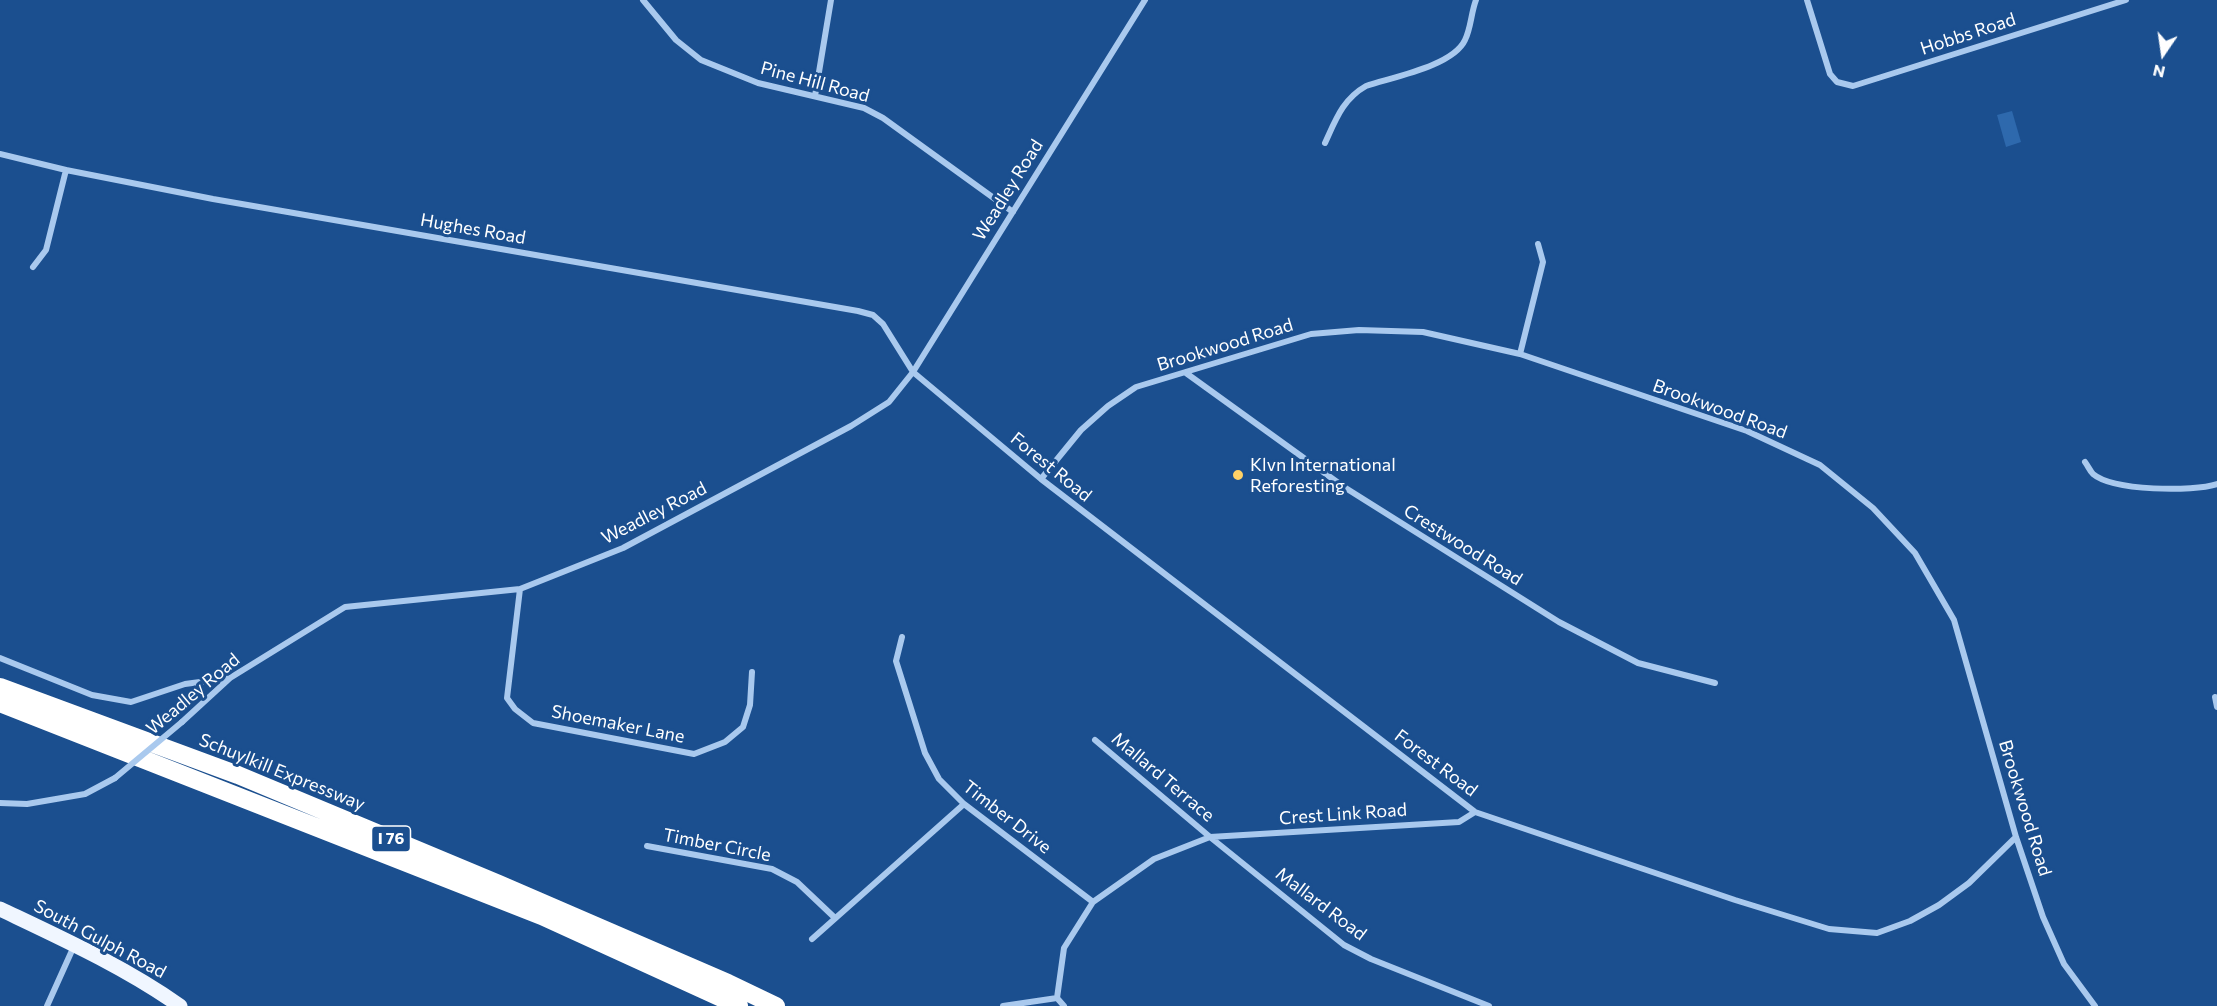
<!DOCTYPE html>
<html>
<head>
<meta charset="utf-8">
<style>
	body { margin:0 }
	#map { position:relative; width:2217px; height:1006px; overflow:hidden; background:#1b4f8f; font-family:Commissioner,sans-serif }
	canvas { display:block }
	.north { position:absolute; left:2133px; top:24px; width:60px; height:60px; -webkit-text-stroke:4px #1b4f8f; paint-order:stroke; rotate:193deg; font-size:16px; font-weight:700; line-height:24px; text-align:center; color:#fff }
	.north::after { content:''; display:block; margin:auto; width:21px; height:27px; background:#fff; clip-path:polygon(50% 0,100% 100%,50% 72%,0 100%) }
</style>
</head>
<body>
<div id="map">
<canvas width="2217" height="1006"></canvas>
<div class="north">N</div>
</div>
<script>
const context = document.querySelector('canvas').getContext('2d');
context.lineJoin = 'round';
function paint(path, color) {
  context.fillStyle = color;
  context.fill(path, 'evenodd');
}
function strokePath(path, color, width, dash) {
  context.strokeStyle = color;
  context.lineWidth = width;
  context.lineCap = dash ? 'butt' : 'round';
  context.setLineDash(dash || []);
  context.stroke(path);
}
function label(font, color, halo, rows, align = 'center') {
  context.font = font + ' Commissioner,sans-serif';
  context.lineWidth = 6;
  context.setLineDash([]);
  context.textBaseline = 'middle';
  context.strokeStyle = halo;
  context.fillStyle = color;
  for (const [text, x, y, turn = 0] of rows) {
    context.save();
    context.translate(x, y);
    context.rotate((+turn || 0) * Math.PI / 180);
    context.textAlign = isNaN(turn) ? turn : align;
    if (halo) context.strokeText(text, 0, 0);
    context.fillText(text, 0, 0);
    context.restore();
  }
}
const green = new Path2D(`
	M2012 111 2021 142 2006 147 1997 115Z`);
const street = new Path2D(`
	M643 0 676 40 701 60 758 83 864 108 883 118 1013 212
	M1807 0 1830 74 1837 82 1853 86 2126 0
	M815 96 831 0
	M1325 143C1336 119 1343 99 1366 86 1393 77 1453 66 1465 40 1471 28 1471 13 1476 0
	M0 154 66 170 213 199 858 311 873 315 883 324 913 372 1041 479 1475 812 1735 900 1829 929 1877 933 1910 921 1939 905 1969 883 2016 837
	M33 267 46 250 66 170
	M1520 354 1543 262 1538 244
	M1186 373 1344 487 1559 622 1638 663 1715 683
	M2085 462C2088 466 2090 471 2093 474 2113 491 2193 492 2217 484
	M1041 479 1081 430 1108 406 1136 387 1311 334 1359 330 1423 332 1520 354 1747 431 1820 465 1873 508 1915 553 1954 620 2016 837 2043 917 2064 964 2095 1006
	M520 589 507 698 515 709 533 723 694 754 725 742 743 727 750 705 752 672
	M902 637 896 661 925 753 939 779 964 804 1093 902
	M0 658 92 695 131 702 185 684 230 678
	M2215 697 2217 707
	M182 722 230 678 345 607 520 589 623 548 851 426 889 402 913 372 1145 0
	M1095 740 1210 837 1344 945 1371 959 1489 1006
	M0 803 27 804 85 794 115 778
	M647 846 772 869 797 882 835 918
	M812 939 964 804
	M47 1006 74 946
	M1003 1006 1057 998
	M1064 1006 1057 998 1064 948 1093 902 1154 859 1210 837 1459 822 1475 812`);
const primary = new Path2D(`
	M0 909C61 938 125 967 180 1006`);
const highway = new Path2D(`
	M0 687 238 775 499 884 728 983 776 1006
	M0 703 542 916 739 1006`);
const streetBridge = new Path2D(`
	M115 778 182 722`);
const markers = [
	[1238,475,6,"#ffd166"]
];
const shields = [
	[391,839,39]
];
const shieldNames = [
	["I 76",391,839]
];
const streetNames = [
	["Hobbs Road",1968,34,-18],
	["Pine Hill Road",815,82,15],
	["Weadley Road",1008,190,-58],
	["Hughes Road",473,229,10],
	["Brookwood Road",1225,345,-17],
	["Brookwood Road",1720,409,20],
	["Forest Road",1051,467,39],
	["Weadley Road",654,513,-27],
	["Crestwood Road",1463,545,32],
	["Weadley Road",193,694,-40],
	["Shoemaker Lane",618,724,11],
	["Forest Road",1436,763,37],
	["Schuylkill Expressway",282,772,22],
	["Mallard Terrace",1163,777,40],
	["Brookwood Road",2025,808,73],
	["Crest Link Road",1343,814,-4],
	["Timber Drive",1007,817,38],
	["Timber Circle",717,845,11],
	["Mallard Road",1321,904,37],
	["South Gulph Road",100,939,28]
];
const poiNames = [
	["Klvn International",1250,465],
	["Reforesting",1250,486]
];
paint(green, '#2e69ad');
strokePath(street, '#a9c9ee', 6);
strokePath(primary, '#f0f6ff', 15);
strokePath(highway, '#fff', 18);
strokePath(streetBridge, '#a9c9ee', 6);
for (const [x, y, r, color] of markers) {
  const dot = new Path2D();
  dot.arc(x, y, r, 0, 2 * Math.PI);
  context.fillStyle = color;
  context.fill(dot);
  strokePath(dot, '#1b4f8f', 2);
}
for (const [x, y, w] of shields) {
  const box = new Path2D();
  box.roundRect(x - w / 2, y - 13, w, 26, 4.5);
  context.fillStyle = '#1b4f8f';
  context.fill(box);
  strokePath(box, '#fff', 1.5);
}
label('bold 16px', '#fff', null, shieldNames);
label('18px', '#fff', '#1b4f8f', streetNames);
label('18px', '#fff', '#1b4f8f', poiNames, 'left');
</script>
</body>
</html>
